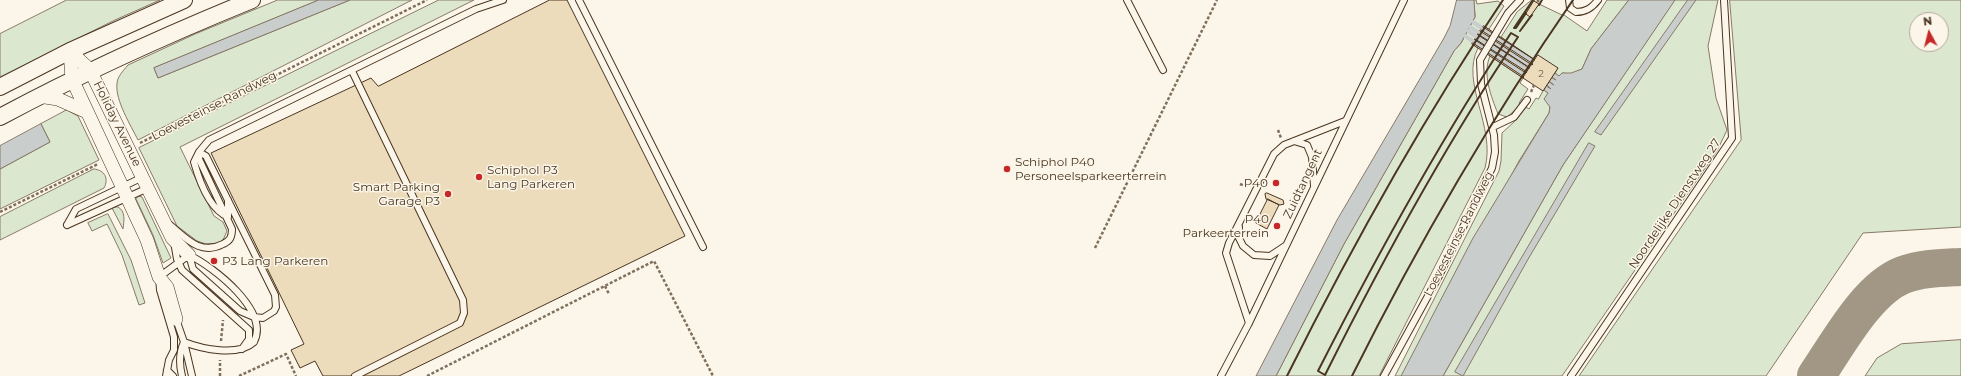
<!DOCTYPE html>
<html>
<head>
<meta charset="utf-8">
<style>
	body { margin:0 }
	#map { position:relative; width:1961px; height:376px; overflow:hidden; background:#fbf6e9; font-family:Montserrat,sans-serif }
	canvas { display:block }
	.north { position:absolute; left:1909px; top:12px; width:40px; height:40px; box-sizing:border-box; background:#fbf6e9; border:1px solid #b4a999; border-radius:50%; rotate:353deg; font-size:11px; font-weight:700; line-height:16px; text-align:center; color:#4a3520 }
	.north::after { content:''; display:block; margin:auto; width:14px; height:18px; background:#c62828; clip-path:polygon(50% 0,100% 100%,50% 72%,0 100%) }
</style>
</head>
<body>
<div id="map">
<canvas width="1961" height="376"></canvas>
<div class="north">N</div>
</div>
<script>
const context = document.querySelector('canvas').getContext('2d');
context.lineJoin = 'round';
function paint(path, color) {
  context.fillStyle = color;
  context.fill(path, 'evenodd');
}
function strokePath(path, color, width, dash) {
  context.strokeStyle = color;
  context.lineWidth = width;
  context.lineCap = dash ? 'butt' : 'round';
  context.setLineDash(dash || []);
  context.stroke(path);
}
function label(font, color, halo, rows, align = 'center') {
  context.font = font + ' Montserrat,sans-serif';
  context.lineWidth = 3;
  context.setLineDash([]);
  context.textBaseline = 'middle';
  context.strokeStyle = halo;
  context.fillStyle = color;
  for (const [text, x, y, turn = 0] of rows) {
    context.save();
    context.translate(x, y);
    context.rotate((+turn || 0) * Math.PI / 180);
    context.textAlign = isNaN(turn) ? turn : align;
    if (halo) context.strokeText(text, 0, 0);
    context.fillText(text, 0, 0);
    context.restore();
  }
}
const green = new Path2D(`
	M67 0H160L115 20 0 77V34Z
	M278 0H319L154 68 158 78 350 0H412L138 140C131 126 115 100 117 84 117 77 123 71 128 65L195 34Z
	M439 0H474L180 147 214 216 223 222 227 231 223 240 219 243 206 244 197 241 177 226 139 148Z
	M1474 0H1476L1477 4 1498 1 1504 6 1489 29 1483 27 1535 60 1530 68 1478 35 1529 69 1527 72 1475 39 1526 73 1524 77 1472 44 1478 48C1460 83 1496 126 1485 168L1379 376H1276L1344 244 1454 51 1461 43 1475 17Z
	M1532 0H1535L1526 14 1530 16 1539 4 1562 15H1564L1587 31 1607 0H1629L1591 49 1582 69 1571 74 1562 73 1559 76 1555 73 1558 68 1535 60 1501 37 1517 12Z
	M1675 0H1718L1708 46 1716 98 1727 130 1717 151 1562 376H1443L1563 165Z
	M1730 0H1961V227L1863 233 1766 376H1579L1741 140ZM1917 20H1941V44H1917Z
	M1490 56 1523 78 1520 83 1528 89 1519 103 1521 105 1507 117 1498 114C1491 96 1482 74 1490 56Z
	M1544 90 1548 93 1546 100 1550 107 1549 113 1519 161 1403 376H1395L1499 171 1501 161 1502 133 1516 120 1526 107 1529 109 1536 98 1538 99Z
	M67 110 78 116 99 160 0 209V169L50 142 41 124Z
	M94 169C105 170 109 179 104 188L0 240V217Z
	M139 196 142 197 171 258 163 263 153 235 136 199Z
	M118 207C126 211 124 221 123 229L112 208Z
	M108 214 131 260 145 303 139 305 122 255 108 226 107 224 92 231 88 223Z
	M1961 340V376H1865L1877 358 1901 344Z`);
const water = new Path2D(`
	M319 0H350L158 78 154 68Z
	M1457 0H1474L1475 17 1461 43 1454 51 1344 244 1276 376H1256L1337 220 1444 38 1450 26Z
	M1629 0H1675L1563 165 1443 376H1401L1473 238 1549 113 1550 107 1544 99 1548 93 1544 90 1546 86 1551 89 1547 85 1549 82 1554 85 1549 81 1552 78 1556 80 1552 77 1555 73 1559 76 1562 73H1571L1582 69 1591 49Z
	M1688 0H1696L1601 135 1595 132Z
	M41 124 50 142 0 169V146Z
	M1589 143 1595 146 1527 261 1463 376 1455 372Z`);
const stream = new Path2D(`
	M1473 22 1534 62
	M1470 27 1531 67
	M1468 31 1528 71
	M1465 36 1525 75`);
const taxiway = new Path2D(`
	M1816 376C1838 344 1867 289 1903 275 1922 268 1942 268 1961 267`);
const building = new Path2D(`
	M550 0H567L685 236 399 376H323L315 361 300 368 291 350 304 344 211 153 371 78 378 86Z
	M1534 1 1539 4 1530 17 1526 14Z
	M1484 26 1535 60 1483 27Z
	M1481 30 1533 64 1532 65 1480 31Z
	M1478 34 1530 68 1478 35Z
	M1475 39 1527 72 1526 73 1475 40Z
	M1473 43 1524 77 1523 78 1472 44Z
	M1538 55 1558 68 1543 91 1523 78Z
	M1267 193 1283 200 1284 204 1280 205 1266 199 1265 194Z
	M1268 199 1279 205 1267 229 1256 223Z`);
const path = new Path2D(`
	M1537 2 1539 0
	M1531 92 1534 85
	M1278 130 1281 138
	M140 143 427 0
	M1240 184 1247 187
	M0 212 98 164
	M1095 248 1217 0
	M605 286 609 294
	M221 341 223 320
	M220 376V360
	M239 376 286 354 296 376
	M427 376 654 261 713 376`);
const service = new Path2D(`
	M579 0 703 247
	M1127 0 1163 70
	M1569 0 1570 8 1576 12C1586 12 1592 8 1598 0
	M352 71 463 300 464 313 460 323 355 376
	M1493 127 1514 117 1527 100
	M1294 141 1307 145 1312 157 1314 186
	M169 224C186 238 200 256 223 244 230 241 232 237 232 229L199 159V152L209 140 476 9 503 0
	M67 225 76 209 143 177
	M67 225 148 188
	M1239 227V238L1243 246 1254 255 1270 256 1285 246
	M174 242 177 259 182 270 249 330V339L242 349
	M189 255 193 269 240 311 254 317 263 318 274 311 276 307 275 295 210 164 206 156 199 152 194 162C199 180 209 209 228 217V200
	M176 319 184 342 192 376
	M1249 323 1226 253 1229 243 1274 154 1284 145 1345 121
	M184 342C202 349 238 357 254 342 270 311 214 267 189 255
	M167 370 173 376
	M166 376 169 360 174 350V337L160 290 159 277 189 255
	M182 376C179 364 179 353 184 342
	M1221 376 1249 323 1404 0
	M1384 376 1439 276 1492 168 1495 152 1494 135 1481 84 1480 60 1508 13 1520 0
	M1571 376 1732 138 1724 0`);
const minor = new Path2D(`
	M70 51 72 79 147 240 159 277 167 287 176 319
	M70 51 90 70 172 238 189 255
	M39 96 58 99 85 111`);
const tertiary = new Path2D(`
	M0 87 70 51 184 0
	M0 117C82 73 166 35 252 0`);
const wall = new Path2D(`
	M1539 5 1542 0
	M1526 13 1516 28H1514L1533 0
	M1531 16 1520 31 1532 15
	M1511 33 1518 37C1445 145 1383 259 1325 375L1318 371C1377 255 1439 142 1511 33Z
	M1287 376C1352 246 1422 120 1503 0
	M1352 376C1417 246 1490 120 1573 0`);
const markers = [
	[1007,169,4,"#c62828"],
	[479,177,4,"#c62828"],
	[1276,183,4,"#c62828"],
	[448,194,4,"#c62828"],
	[1277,226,4,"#c62828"],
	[214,261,4,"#c62828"]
];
const numberNames = [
	["2",1541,74]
];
const streetNames = [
	["Loevesteinse Randweg",214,106,-27],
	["Holiday Avenue",117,124,64],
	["Zuidtangent",1303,184,-65],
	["Noordelijke Dienstweg 27",1675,204,-56],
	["Loevesteinse Randweg",1459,234,-63]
];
const poiNames = [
	["Schiphol P40",1015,162],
	["Personeelsparkeerterrein",1015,176],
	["Schiphol P3",487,170],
	["Lang Parkeren",487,184],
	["P40",1268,183,"right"],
	["Smart Parking",440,187,"right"],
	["Garage P3",440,201,"right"],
	["P40",1269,219,"right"],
	["Parkeerterrein",1269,233,"right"],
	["P3 Lang Parkeren",222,261]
];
paint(green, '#dce7d0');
strokePath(green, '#887966', 1);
paint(water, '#c9cecd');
strokePath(water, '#887966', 1);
strokePath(stream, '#c9cecd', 4);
strokePath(taxiway, '#a29684', 38);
paint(building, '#ecdcbc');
strokePath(building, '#4a3520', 1);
strokePath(service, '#4a3520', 8);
strokePath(minor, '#4a3520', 14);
strokePath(tertiary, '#4a3520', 18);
strokePath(path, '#7f6f5c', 2.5, [3, 2]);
strokePath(service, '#fbf6e9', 6);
strokePath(minor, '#fbf6e9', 13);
strokePath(tertiary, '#fbf6e9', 16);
strokePath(wall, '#4a3520', 2);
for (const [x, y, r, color] of markers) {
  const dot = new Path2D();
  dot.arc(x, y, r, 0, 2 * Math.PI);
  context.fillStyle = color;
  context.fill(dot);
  strokePath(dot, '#fbf6e9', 1.5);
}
label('10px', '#725f47', null, numberNames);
label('12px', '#4a3520', '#fbf6e9', streetNames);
label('12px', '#4a3520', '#fbf6e9', poiNames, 'left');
</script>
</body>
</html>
